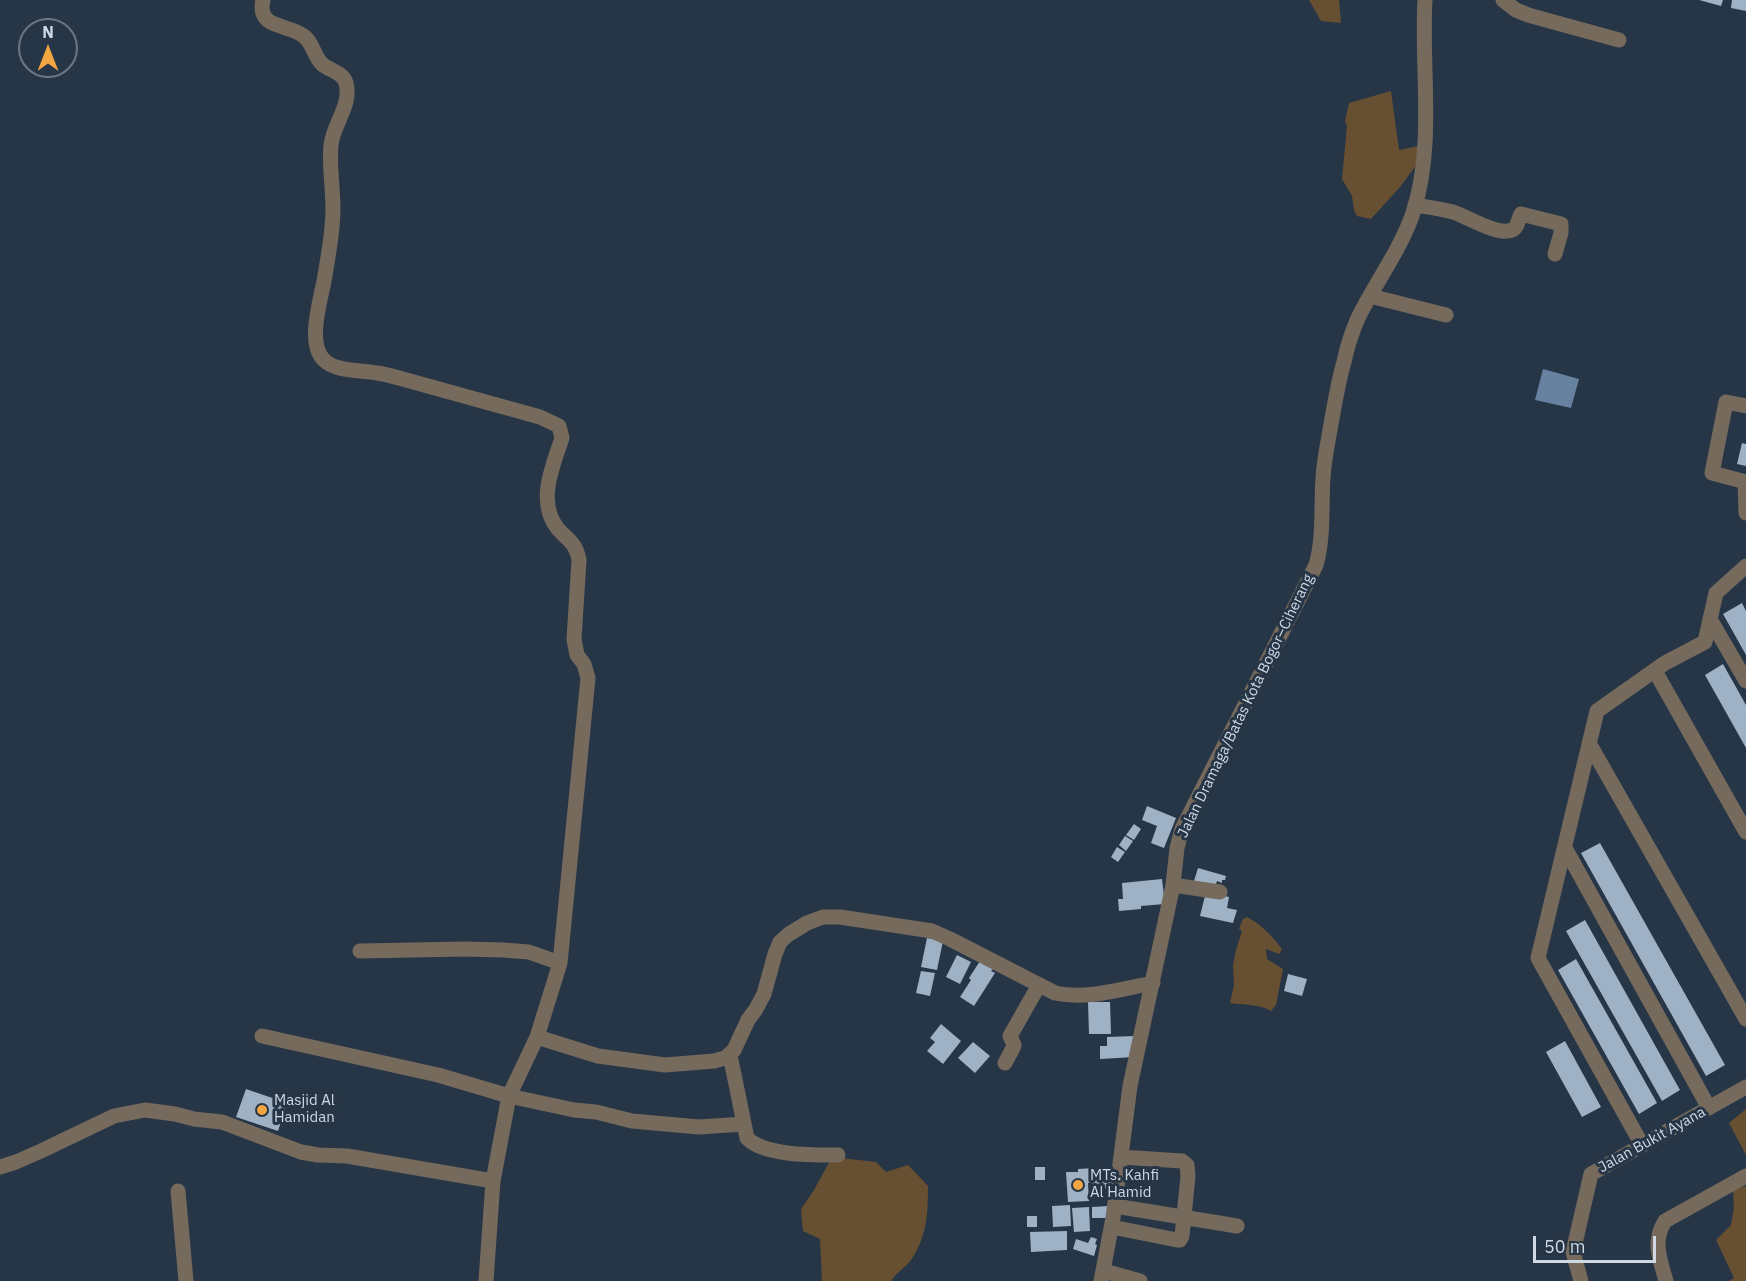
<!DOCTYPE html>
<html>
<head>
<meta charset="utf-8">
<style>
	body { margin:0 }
	#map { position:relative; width:1746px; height:1281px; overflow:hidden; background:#273646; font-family:"IBM Plex Sans",sans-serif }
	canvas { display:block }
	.north { position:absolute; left:18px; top:18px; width:60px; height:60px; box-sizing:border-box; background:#273646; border:2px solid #6a7785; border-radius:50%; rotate:0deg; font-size:16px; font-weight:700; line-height:24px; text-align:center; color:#cfd8e3 }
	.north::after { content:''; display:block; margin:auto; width:21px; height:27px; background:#f2a541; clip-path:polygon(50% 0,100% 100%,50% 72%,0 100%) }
	.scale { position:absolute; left:1533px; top:1236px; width:123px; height:27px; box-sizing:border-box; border:3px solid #cfd8e3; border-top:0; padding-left:8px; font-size:18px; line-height:21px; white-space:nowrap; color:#cfd8e3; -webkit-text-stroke:4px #273646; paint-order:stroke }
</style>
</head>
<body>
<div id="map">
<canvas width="1746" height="1281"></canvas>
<div class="north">N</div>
<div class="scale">50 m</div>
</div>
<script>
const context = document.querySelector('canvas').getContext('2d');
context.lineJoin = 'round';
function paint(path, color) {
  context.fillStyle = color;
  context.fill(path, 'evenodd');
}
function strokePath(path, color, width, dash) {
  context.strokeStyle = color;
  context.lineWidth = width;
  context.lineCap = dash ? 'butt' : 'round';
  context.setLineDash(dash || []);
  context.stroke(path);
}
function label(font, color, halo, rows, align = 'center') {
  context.font = font + ' "IBM Plex Sans",sans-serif';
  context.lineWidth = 6;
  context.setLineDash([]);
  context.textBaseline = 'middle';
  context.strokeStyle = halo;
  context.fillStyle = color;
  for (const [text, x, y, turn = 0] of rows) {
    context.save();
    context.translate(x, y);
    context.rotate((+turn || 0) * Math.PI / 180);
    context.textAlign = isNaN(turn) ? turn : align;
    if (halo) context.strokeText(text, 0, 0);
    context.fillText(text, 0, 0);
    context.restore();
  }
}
const green = new Path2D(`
	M1309 0H1339L1341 23 1321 21Z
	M1391 91 1399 150 1418 146 1417 164 1400 187 1371 219 1357 216 1354 210 1352 196 1342 179 1347 126 1345 121 1349 103Z
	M1247 917C1261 924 1273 937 1282 949L1279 954 1266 949 1267 959 1283 969 1276 1005 1271 1011C1260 1004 1244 1005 1230 1003L1234 985 1233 965 1236 950 1242 931 1239 929 1243 919Z
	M1746 1109V1155L1729 1123Z
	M832 1157 876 1162 886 1172 908 1165 928 1186C928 1213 927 1237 911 1260 905 1268 896 1273 891 1281H822L820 1239 803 1231 801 1209 814 1190Z
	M1746 1186V1281H1729L1734 1278 1716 1240 1731 1225 1734 1207 1733 1190Z`);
const water = new Path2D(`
	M1543 369 1579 379 1571 408 1535 400Z`);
const building = new Path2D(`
	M1699 0H1723L1721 6Z
	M1732 0H1746V11L1731 8Z
	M1742 443 1746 444V466L1737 464Z
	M1742 603 1746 611V655L1723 614Z
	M1723 664 1746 705V748L1705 675Z
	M1147 806 1176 818 1164 848 1151 843 1157 826 1142 820Z
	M1134 824 1141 829 1134 840 1126 835Z
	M1125 836 1133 841 1126 851 1119 845Z
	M1600 843 1725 1065 1706 1076 1581 853Z
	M1117 847 1125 852 1118 862 1111 857Z
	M1198 868 1226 876 1225 880H1222V883L1217 881 1215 887 1194 881Z
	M1162 879 1165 904 1141 906V909L1119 911 1118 899H1123L1122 883Z
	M1206 892 1229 897 1227 908 1237 910 1233 923 1200 916Z
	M1585 920 1680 1090 1662 1101 1566 931Z
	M927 938 943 941 937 970 921 967Z
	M957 955 971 962 960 984 946 977Z
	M1576 959 1657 1103 1639 1114 1558 970Z
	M980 961 993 969 991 971 995 973 974 1006 960 997 971 980 969 978Z
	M921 971 935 973 930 996 916 993Z
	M1288 974 1307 979 1302 996 1284 991Z
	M1088 1002H1110L1111 1034H1089Z
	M941 1024 961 1041 943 1064 927 1051 935 1042 930 1038Z
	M1134 1036 1135 1057 1100 1059V1046H1107V1037Z
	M1565 1041 1601 1107 1582 1117 1546 1052Z
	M973 1042 990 1056 975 1073 958 1058Z
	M246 1089 287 1103 278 1131 236 1117Z
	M1035 1167H1045V1180H1035Z
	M1112 1167 1113 1188 1092 1189V1182L1088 1183 1089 1201 1068 1202 1066 1172H1078V1169Z
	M1070 1205 1071 1226 1053 1227 1052 1206Z
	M1108 1206V1218H1092V1207Z
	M1089 1207 1090 1231 1074 1232 1072 1208Z
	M1027 1216H1037V1227H1027Z
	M1067 1231V1250L1031 1252 1030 1232Z
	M1091 1237 1097 1239 1095 1244 1097 1245 1094 1256 1073 1249 1076 1239 1088 1243Z`);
const minor = new Path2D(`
	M263 0C256 30 289 23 305 37 313 44 314 56 322 64 330 71 343 72 346 83 352 105 333 124 331 145 329 166 333 187 333 209 333 233 328 257 324 281 320 302 307 344 324 360 336 372 361 370 377 373 384 374 392 376 399 378L540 417 559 426 562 438C553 466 536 502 558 529 569 541 576 543 579 560L574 639 577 655 584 664 588 678 560 963 537 1037 509 1096 493 1181 486 1281
	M1503 0 1516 10 1528 15 1619 40
	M1415 205C1427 207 1441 209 1453 212 1468 217 1497 236 1512 230 1518 228 1518 219 1521 214L1561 224V233L1555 254
	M1370 296 1446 315
	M1746 406 1726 402 1712 473 1746 482
	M1745 482 1746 513
	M1710 619 1746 681
	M1655 671 1746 832
	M1589 743 1746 1019
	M1565 848 1709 1108
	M1173 885 1220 892
	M360 951 465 949 503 950 529 952 560 963
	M262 1036 438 1075 509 1096 574 1110 596 1112 632 1121 699 1127 744 1124
	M537 1037 598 1056 665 1065 714 1061 725 1058 734 1050 748 1020 756 1009 764 994 775 954 780 942 789 934 807 923 823 917H840L932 931 950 939 1055 993C1087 1000 1121 989 1153 983
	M730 1055 747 1138C764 1156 814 1155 838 1155
	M1005 1063 1013 1048 1014 1045 1010 1036 1039 985
	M1642 1145 1538 958 1597 711 1665 663 1705 642 1716 593 1746 566
	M0 1167 16 1162 41 1151 114 1116 145 1110 175 1114 194 1119 222 1122 301 1152 318 1155 347 1156 493 1181
	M178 1191 186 1281
	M1115 1206 1237 1226
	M1112 1227 1177 1240H1180L1182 1236 1188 1176 1187 1165 1182 1161 1121 1157
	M1104 1271 1140 1281
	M1101 1281 1113 1218 1130 1086 1173 885 1177 848 1182 829 1316 565C1324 537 1321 507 1323 478 1324 460 1328 442 1331 424 1335 403 1338 382 1344 362 1347 347 1352 332 1358 318 1375 283 1400 251 1413 213 1435 145 1421 70 1425 0
	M1581 1281 1573 1252 1591 1174 1746 1087
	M1666 1281C1660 1259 1652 1241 1665 1221L1746 1176`);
const markers = [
	[262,1110,6,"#f2a541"],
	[1078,1185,6,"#f2a541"]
];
const streetNames = [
	["Jalan Dramaga/Batas Kota Bogor–Ciherang",1246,706,-64],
	["Jalan Bukit Ayana",1652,1140,-29]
];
const poiNames = [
	["Masjid Al",274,1101],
	["Hamidan",274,1118],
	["MTs. Kahfi",1090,1176],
	["Al Hamid",1090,1193]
];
paint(green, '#674f32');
paint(water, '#6782a0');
paint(building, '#9fb1c5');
strokePath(minor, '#766a5d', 15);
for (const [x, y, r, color] of markers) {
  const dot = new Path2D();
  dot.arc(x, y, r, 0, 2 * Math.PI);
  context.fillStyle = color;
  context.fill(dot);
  strokePath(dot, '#273646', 2);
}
label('15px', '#cfd8e3', '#273646', streetNames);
label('15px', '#cfd8e3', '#273646', poiNames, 'left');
</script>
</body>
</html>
